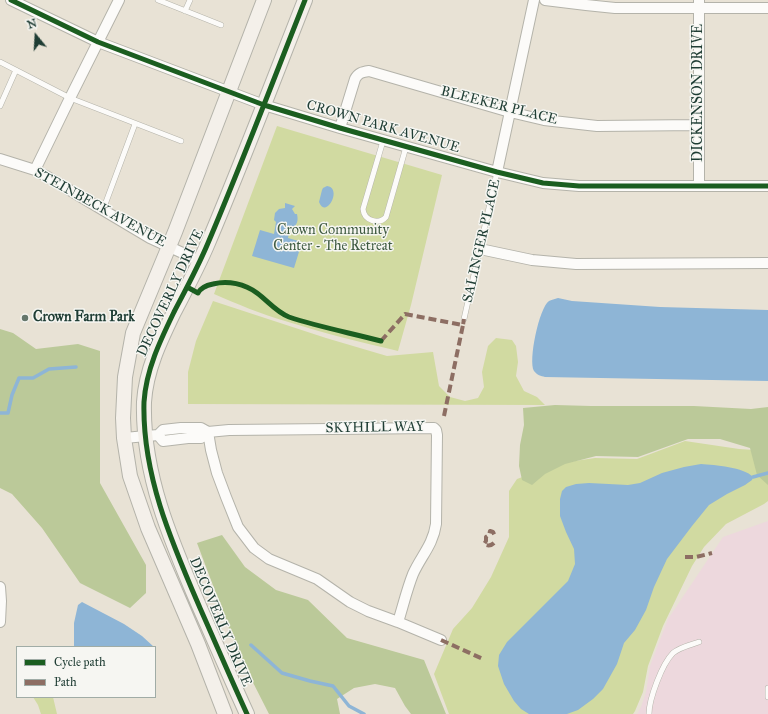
<!DOCTYPE html>
<html>
<head>
<meta charset="utf-8">
<style>
	body { margin:0 }
	#map { position:relative; width:768px; height:714px; overflow:hidden; background:#e8e2d5; font-family:"IM FELL Great Primer",serif }
	canvas { display:block }
	.legend { position:absolute; left:16px; top:646px; width:140px; height:52px; box-sizing:border-box; background:#f6f6f2; border:1px solid #a0aca6; margin:0; padding:5px 7px; list-style:none; font-size:12px; color:#1f3d34 }
	.legend li { display:flex; align-items:center; gap:8px; height:20px }
	.legend b { width:20px; border:1px solid #a0aca6 }
	.north { position:absolute; left:16px; top:16px; width:40px; height:40px; -webkit-text-stroke:3px #f6f6f2; paint-order:stroke; rotate:342deg; font-size:11px; font-weight:700; line-height:16px; text-align:center; color:#1f3d34 }
	.north::after { content:''; display:block; margin:auto; width:14px; height:18px; background:#1f3d34; clip-path:polygon(50% 0,100% 100%,50% 72%,0 100%) }
</style>
</head>
<body>
<div id="map">
<canvas width="768" height="714"></canvas>
<ul class="legend">
<li><b style="height:5px;background:#1b5e20"></b>Cycle path</li>
<li><b style="height:5px;background:#8d6e63"></b>Path</li>
</ul>
<div class="north">N</div>
</div>
<script>
const context = document.querySelector('canvas').getContext('2d');
context.lineJoin = 'round';
function paint(path, color) {
  context.fillStyle = color;
  context.fill(path, 'evenodd');
}
function strokePath(path, color, width, dash) {
  context.strokeStyle = color;
  context.lineWidth = width;
  context.lineCap = dash ? 'butt' : 'round';
  context.setLineDash(dash || []);
  context.stroke(path);
}
function label(font, color, halo, rows, align = 'center') {
  context.font = font + ' "IM FELL Great Primer",serif';
  context.lineWidth = 3;
  context.setLineDash([]);
  context.textBaseline = 'middle';
  context.strokeStyle = halo;
  context.fillStyle = color;
  for (const [text, x, y, turn = 0] of rows) {
    context.save();
    context.translate(x, y);
    context.rotate((+turn || 0) * Math.PI / 180);
    context.textAlign = isNaN(turn) ? turn : align;
    if (halo) context.strokeText(text, 0, 0);
    context.fillText(text, 0, 0);
    context.restore();
  }
}
const built = new Path2D(`
	M768 521V714H637L641 707 646 692 650 666 668 619 723 537Z`);
const green = new Path2D(`
	M277 126 442 175 411 305 398 351C360 342 323 333 285 321 261 314 237 304 214 294Z
	M213 301 326 338 387 356 433 352 439 386 450 397 465 401 478 398 484 387 482 372 488 346 496 338 512 340 516 346 518 362 516 376 524 391 537 397 545 405 188 404V372L196 341Z
	M685 441 739 449 768 451V501L764 504 726 524 704 547 692 566 663 626 648 666 643 692 635 711 633 714H449L434 674 453 629 472 608 491 577 509 537V491L517 479 561 463 595 458 637 459Z
	M33 697H53L57 714H41L38 705Z`);
const forest = new Path2D(`
	M0 329 13 333 36 349 78 344 100 351V483L146 565V593L130 608 80 583 42 528 12 494 0 488Z
	M555 405 591 406H694L751 409 768 407V485L757 475 750 448 720 439H688L638 457 596 456 565 464 545 474 532 485 522 480 519 466 520 445 524 425 523 408Z
	M222 535 245 567 276 590 308 600 347 638 424 660 446 714H411L405 706 395 688 375 684 354 688 337 699 340 714H269L240 657 197 543Z`);
const water = new Path2D(`
	M327 186C343 188 326 220 319 202L322 190 323 188Z
	M285 203 295 206 292 209 295 214H297C298 219 298 222 295 226H293L289 233 288 238 302 242 294 268 252 256 260 230 274 234 276 222 274 220 275 213 279 209 285 208Z
	M558 298 572 301 660 307 768 310V381L545 377C541 376 537 375 534 371 528 361 539 308 549 301 551 300 555 299 558 298Z
	M701 464C715 465 744 467 753 477L752 480 745 485 727 494 709 505 692 526 667 559 654 587 646 610 635 630 624 643 617 664 603 689 593 699 578 710 567 714H529L521 709 514 701 504 684 498 666 499 655 507 642 568 581 575 564 574 549 566 532 560 516V499L562 491 566 487 576 484 589 483 628 485 640 483 662 473 684 467Z
	M82 602 124 624 142 636 154 647H74V623L78 605Z`);
const stream = new Path2D(`
	M0 413H8L12 395 19 378H33L49 369 76 367
	M753 477 768 473
	M251 645 282 673 310 681 333 686 349 706 364 714`);
const lane = new Path2D(`
	M158 0 221 25
	M185 11 190 0
	M0 62 70 98 181 141
	M0 106 16 70
	M383 141 363 209C364 221 379 225 386 217L406 147
	M103 210 135 124
	M464 319 497 172
	M768 688V697
	M649 714C649 699 662 664 673 653 680 647 690 645 699 642`);
const street = new Path2D(`
	M11 0 98 42 264 105 340 128 497 172 543 183 579 186H768
	M545 0 586 5 615 8H768
	M340 128 355 79C358 73 362 72 369 71L510 112 544 120 597 126 699 125
	M0 159 35 170 46 176 150 238 200 261
	M35 170 70 98 119 0
	M497 172 534 0
	M699 185V0
	M480 249 532 260 576 264 768 263
	M158 435 163 441 188 438H201L208 432 229 430 434 428 436 430 437 435 436 524C433 545 421 556 413 574 407 589 403 606 398 622
	M124 438 158 435 163 430 181 428H201L208 432 211 450 217 473 226 497 238 527 254 548 269 559 317 579 350 602 368 611 398 622 441 640
	M0 587 1 601 0 622`);
const secondary = new Path2D(`
	M225 714 198 644 148 528 130 476 124 438 123 418 125 377 133 333 175 232 264 0
	M247 714C231 679 216 644 200 608 172 543 142 475 144 402 146 370 160 341 174 312 186 289 198 267 208 243 242 163 273 81 305 0`);
const quiet = new Path2D(`
	M381 341 405 314 463 325 464 319
	M444 416 463 325
	M494 543C491 546 487 546 484 544L486 541V537L489 535 490 531 493 532 495 536
	M685 557H696L712 553
	M441 640 483 659`);
const cycleway = new Path2D(`
	M11 0 98 42 264 105 340 128 497 172 543 183 579 186H768
	M187 287 198 293C201 287 208 285 213 284 228 280 245 284 257 293 268 301 276 312 289 317 319 327 351 333 381 341
	M247 714C231 679 216 644 200 608 172 543 142 475 144 402 146 370 160 341 174 312 186 289 198 267 208 243 242 163 273 81 305 0`);
const markers = [
	[25,318,4,"#65776c"]
];
const streetNames = [
	["DICKENSON DRIVE",699,93,-90],
	["BLEEKER PLACE",499,106,14],
	["CROWN PARK AVENUE",383,127,16],
	["STEINBECK AVENUE",100,208,29],
	["SALINGER PLACE",482,241,-77],
	["DECOVERLY DRIVE",171,293,-65],
	["SKYHILL WAY",375,428,-1],
	["DECOVERLY DRIVE",220,622,67]
];
const parkNames = [
	["Crown Community",333,231],
	["Center - The Retreat",333,247]
];
const poiNames = [
	["Crown Farm Park",33,318]
];
paint(built, '#edd8dd');
paint(green, '#d1daa1');
paint(forest, '#bbc999');
paint(water, '#8eb5d6');
strokePath(stream, '#8eb5d6', 3.5);
strokePath(lane, '#b4b3aa', 6);
strokePath(street, '#b4b3aa', 12);
strokePath(secondary, '#b4b3aa', 16);
strokePath(lane, '#fcfbf9', 5);
strokePath(street, '#fcfbf9', 10);
strokePath(secondary, '#f4f0ea', 14);
strokePath(quiet, '#8d6e63', 4, [8, 4]);
strokePath(cycleway, '#1b5e20', 5);
for (const [x, y, r, color] of markers) {
  const dot = new Path2D();
  dot.arc(x, y, r, 0, 2 * Math.PI);
  context.fillStyle = color;
  context.fill(dot);
  strokePath(dot, '#f6f6f2', 1.5);
}
label('14px', '#1f3d34', '#f6f6f2', streetNames);
label('14px', '#3f5b41', '#f6f6f2', parkNames);
label('bold 14px', '#1f3d34', '#f6f6f2', poiNames, 'left');
</script>
</body>
</html>
